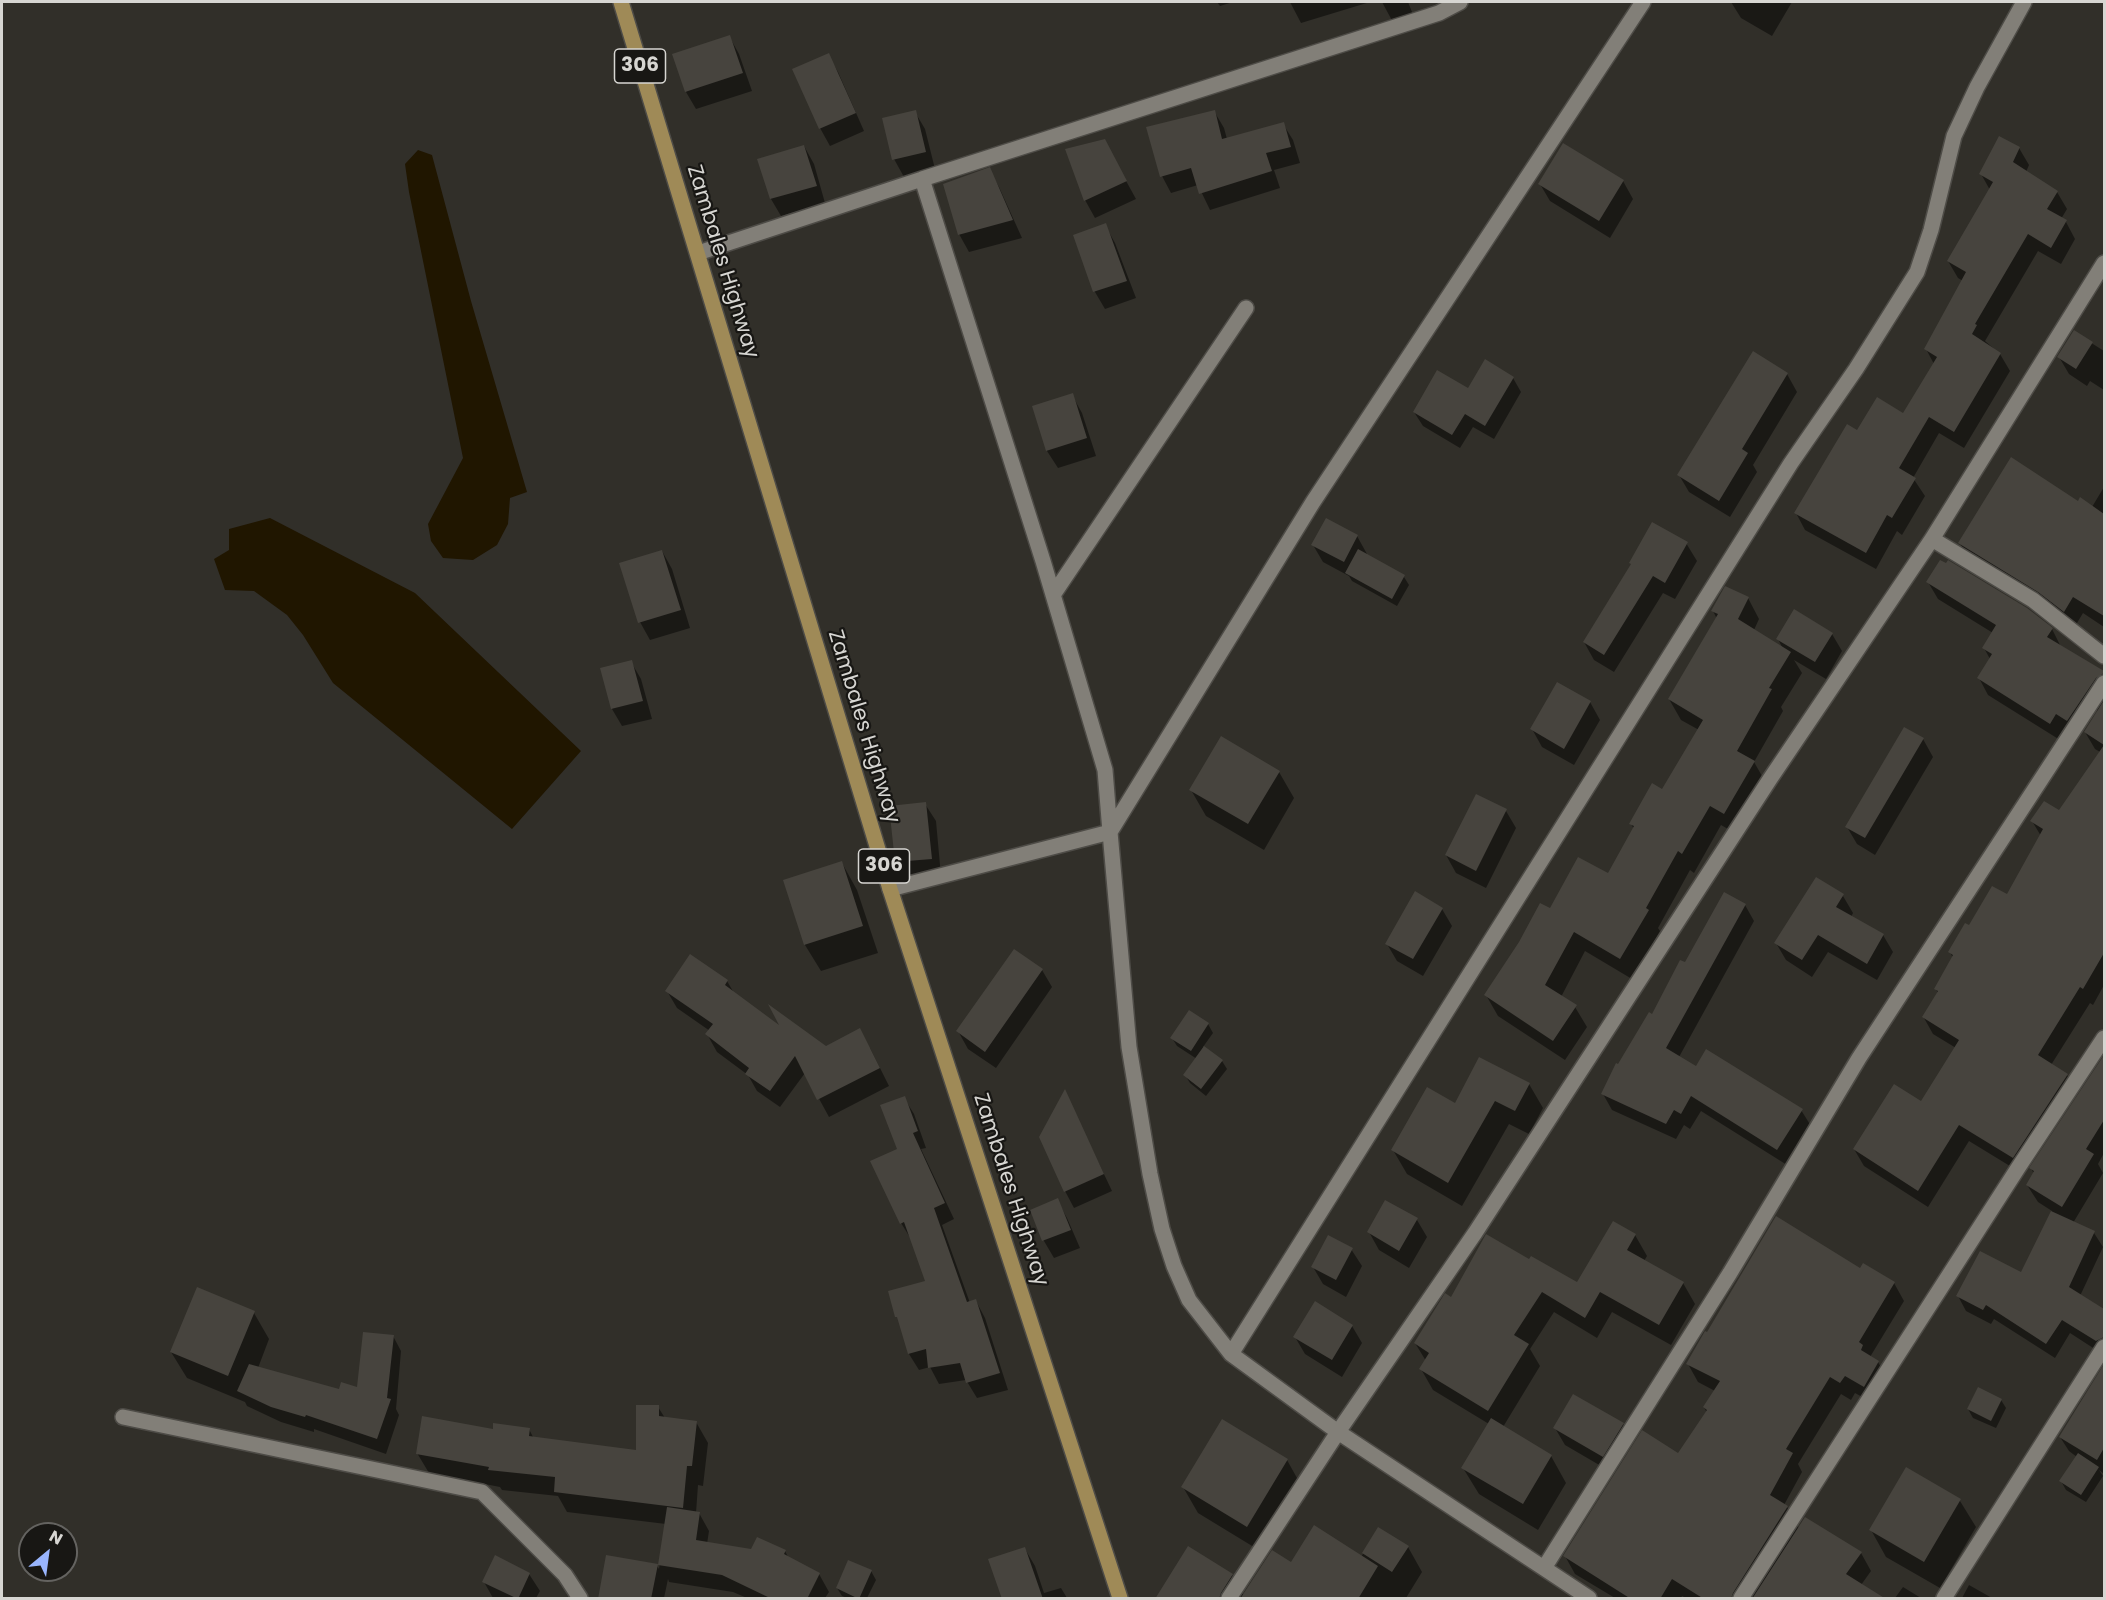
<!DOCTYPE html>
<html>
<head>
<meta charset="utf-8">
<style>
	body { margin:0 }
	#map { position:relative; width:2106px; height:1600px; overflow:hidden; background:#312f29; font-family:Poppins,sans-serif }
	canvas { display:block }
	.frame { position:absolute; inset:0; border:3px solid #d7d6d2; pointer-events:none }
	.north { position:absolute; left:18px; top:1522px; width:60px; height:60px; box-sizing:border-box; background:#181714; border:2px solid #646360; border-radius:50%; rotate:29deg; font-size:16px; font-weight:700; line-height:24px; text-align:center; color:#d7d6d2 }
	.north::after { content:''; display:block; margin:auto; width:21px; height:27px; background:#99b5fd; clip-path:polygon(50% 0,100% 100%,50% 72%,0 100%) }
</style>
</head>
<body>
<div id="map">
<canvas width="2106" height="1600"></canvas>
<div class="frame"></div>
<div class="north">N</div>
</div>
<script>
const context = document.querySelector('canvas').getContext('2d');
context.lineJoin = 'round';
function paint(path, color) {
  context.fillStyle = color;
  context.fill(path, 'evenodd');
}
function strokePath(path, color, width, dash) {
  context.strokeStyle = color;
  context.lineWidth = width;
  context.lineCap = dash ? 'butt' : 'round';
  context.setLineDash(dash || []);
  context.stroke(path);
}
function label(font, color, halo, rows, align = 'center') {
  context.font = font + ' Poppins,sans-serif';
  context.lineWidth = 4.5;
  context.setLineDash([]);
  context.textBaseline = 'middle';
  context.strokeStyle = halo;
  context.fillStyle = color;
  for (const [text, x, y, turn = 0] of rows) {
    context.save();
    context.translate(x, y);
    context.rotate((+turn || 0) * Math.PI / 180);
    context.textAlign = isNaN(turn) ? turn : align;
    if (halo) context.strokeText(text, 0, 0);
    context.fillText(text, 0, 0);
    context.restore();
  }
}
const water = new Path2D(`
	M418 150 432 155 471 301 527 492 510 498 508 524 497 545 473 560 443 558 431 541 428 524 463 458 409 192 405 164Z
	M270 518 415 593 581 751 512 829 333 683 303 635 287 615 254 591 225 590 214 559 229 550V529Z`);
const shadow = new Path2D(`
	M1217 2H1233L1220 6Z
	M1290 2H1370L1301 23Z
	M1382 2H1408L1414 17 1395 26Z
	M1731 2H1792L1772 36 1741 18Z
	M729 36 739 54 752 91 696 109 686 92Z
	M828 55 838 72 864 131 830 146 820 128Z
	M1214 111 1224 128 1227 139 1283 124 1293 140 1300 163 1274 170 1280 188 1210 210 1198 185 1171 193 1162 176Z
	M915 112 925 129 935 169 904 177 894 159Z
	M804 146 814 164 825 203 781 216 771 199 759 160Z
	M2019 148 2029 165 2026 172 2057 192 2067 209 2061 219 2066 222 2075 239 2061 264 2038 251 1985 341 2000 354 2010 371 1964 448 1939 433 1913 478 1925 496 1902 535 1897 531 1876 569 1805 530 1796 513 1857 432 1903 415 1934 364 1926 349 1963 281 1958 278 1948 261 1990 190 1981 174Z
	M1114 159 1136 199 1095 218 1085 200Z
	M989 169 999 187 1022 238 969 252 959 234Z
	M1623 181 1633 199 1610 238 1550 201 1540 184Z
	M1105 225 1115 243 1136 298 1105 309 1095 292 1075 236Z
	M2074 332 2104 351V390L2090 381 2087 386 2069 374 2059 357Z
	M1787 374 1797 392 1753 465 1757 472 1730 517 1689 492 1679 475Z
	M1513 378 1521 392 1494 439 1473 427 1460 448 1423 426 1414 412 1469 390Z
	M1072 395 1082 413 1096 456 1058 468 1047 451 1034 407Z
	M2104 487V627L2083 613 2074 628 1969 560 1960 543 2078 503 2092 507Z
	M1357 536 1367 554 1366 556 1404 577 1409 585 1397 606 1352 581 1349 576 1323 562 1313 545Z
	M1686 543 1697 561 1675 599 1663 593 1614 672 1594 660 1584 642Z
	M662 551 672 569 690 628 650 640 640 622Z
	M1928 582 2052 629 2061 647 2104 673V985L2093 1005 2090 1003 2051 1065 2067 1075 2077 1092 2023 1174 1969 1141 1928 1207 1864 1166 1854 1149 1922 1103 1956 1048 1933 1034 1924 1018 1938 994 1936 989 1953 958 1950 952 1970 927 2007 896 2041 836 2032 821 2060 812 2100 752 2095 749 2085 732 2098 711 2096 710 2077 737 2060 740 1988 695 1979 678 1990 659 1984 648 1993 633 1938 599Z
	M1748 598 1759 619 1754 630 1783 649 1778 639 1832 634 1842 651 1826 679 1794 660 1802 673 1781 707 1783 711 1754 762 1766 783 1735 833 1721 825 1694 873 1690 870 1658 928 1660 931 1632 979 1585 951 1561 997 1575 1007 1587 1027 1565 1060 1498 1016 1486 995 1551 910 1608 875 1634 829 1631 824 1663 791 1699 730 1681 720 1669 699 1717 619 1713 611Z
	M631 662 641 679 652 719 622 726 612 709Z
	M1590 702 1600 720 1574 765 1542 747 1532 729Z
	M1923 739 1933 757 1875 855 1857 844 1847 827Z
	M1279 772 1294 798 1264 850 1206 816 1191 790Z
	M925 804 936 821 941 876 907 879 897 862 890 807Z
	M1506 811 1516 828 1486 888 1456 873 1446 855Z
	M842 863 857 890 878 953 821 971 805 945 785 881Z
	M1843 896 1853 913 1851 917 1883 935 1893 952 1877 980 1828 952 1812 977 1786 960 1776 943Z
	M1745 905 1754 921 1679 1057 1696 1068 1801 1110 1811 1126 1787 1165 1701 1111 1690 1129 1684 1125 1676 1139 1612 1110 1603 1094 1618 1066 1686 964Z
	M1442 909 1452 926 1423 976 1397 961 1387 944Z
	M691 956 727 981 734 993 783 1030 826 1047 870 1048 889 1086 829 1117 805 1073 780 1107 757 1091 748 1075 717 1052 707 1034 710 1031 677 1008 667 991Z
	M1042 970 1052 987 996 1068 968 1049 958 1031Z
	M1189 1012 1208 1024 1213 1033 1203 1047 1222 1061 1227 1069 1206 1096 1190 1083 1185 1075 1197 1059 1177 1046 1172 1038Z
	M2095 1073 2104 1079V1153L2098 1164 2103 1173 2073 1223 2094 1233 2103 1247 2080 1296 2104 1311V1355L2070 1333 2055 1358 1994 1319 1991 1324 1966 1311 1958 1296 2022 1275 2052 1211 2038 1202 2027 1185 2034 1174 2031 1168Z
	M1529 1084 1543 1108 1529 1134 1509 1124 1462 1206 1407 1174 1393 1150 1456 1105Z
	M1065 1092 1112 1191 1074 1208 1065 1191Z
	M904 1098 914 1114 926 1148 921 1149 954 1219 942 1225 970 1303 976 1301 985 1318 1008 1390 977 1398 966 1380 939 1384 930 1367 919 1370 909 1354 927 1282 911 1239 901 1223 899 1150Z
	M1057 1200 1067 1218 1080 1248 1054 1258 1044 1241 1032 1211Z
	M1417 1220 1427 1237 1409 1268 1379 1250 1369 1232Z
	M1635 1235 1647 1256 1644 1261 1683 1283 1695 1304 1671 1345 1612 1312 1597 1338 1554 1312 1530 1349 1540 1366 1503 1427 1551 1456 1566 1483 1538 1530 1479 1494 1463 1468 1489 1424 1433 1390 1421 1369 1426 1361 1415 1343 1452 1299 1530 1261 1578 1284Z
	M1351 1249 1362 1266 1346 1297 1323 1284 1313 1267Z
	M1861 1271 1894 1283 1904 1301 1870 1357 1878 1362 1888 1380 1875 1404 1855 1393 1851 1400 1841 1394 1798 1464 1802 1472 1784 1505 1787 1507 1799 1528 1861 1553 1871 1571 1861 1585 1883 1598H1686L1682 1596 1681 1598H1615L1575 1574 1565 1556 1678 1455 1707 1413 1704 1407 1715 1391 1698 1382 1688 1364Z
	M254 1313 269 1339 258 1368 340 1391 359 1389 393 1336 401 1351 396 1409 399 1415 386 1454 314 1429V1432L281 1422 247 1406 245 1402 187 1378 171 1352Z
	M1352 1326 1362 1343 1342 1377 1305 1354 1295 1337Z
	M2104 1367V1474L2099 1470 2103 1476 2086 1502 2066 1490 2061 1481 2077 1457 2069 1451 2060 1437Z
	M2001 1400 2006 1408 1996 1428 1973 1418 1968 1409Z
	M658 1407 665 1418 696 1422 708 1443 703 1486 698 1485 696 1513H699L709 1531 707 1544 752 1551H785L789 1559 819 1574 829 1592 825 1598H747L733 1592 669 1582 668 1579 664 1598H600L657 1566 659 1569 666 1524 567 1512 558 1496 502 1490 500 1487 429 1473 417 1453 494 1431 529 1429 534 1439 638 1452Z
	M1623 1424 1633 1441 1613 1473 1565 1445 1555 1428Z
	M1287 1460 1302 1487 1262 1552 1198 1513 1183 1487Z
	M1907 1469 1960 1501 1976 1527 1940 1588 1886 1557 1871 1530Z
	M1379 1529 1408 1547 1422 1572 1406 1598H1156L1232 1575 1244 1596 1291 1564 1361 1557Z
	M1025 1549 1035 1566 1044 1593 1061 1588 1067 1598H1003Z
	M871 1571 876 1580 867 1598H847L842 1596 837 1588Z
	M529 1574 540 1591 536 1598H493L484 1582Z
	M1969 1585 1992 1598H1962Z
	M1903 1587 1921 1598H1895Z`);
const building = new Path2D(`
	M730 35 743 73 685 92 672 54Z
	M829 53 856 113 819 129 792 69Z
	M916 110 926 152 892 160 882 118Z
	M1215 110 1222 139 1284 122 1291 147 1266 153 1272 171 1199 194 1191 168 1160 177 1146 127Z
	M1999 136 2020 147 2013 162 2058 191 2047 209 2067 220 2051 248 2028 234 1975 324 1977 325 1972 334 2001 353 1954 432 1929 417 1899 468 1916 478 1892 518 1887 515 1866 553 1794 513 1847 424 1857 430 1877 397 1903 413 1937 357 1924 349 1966 272 1947 261 1993 182 1979 174Z
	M1105 139 1127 181 1084 201 1065 149Z
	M1563 143 1624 180 1599 221 1538 184Z
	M804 145 817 186 770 199 757 159Z
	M990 167 1013 220 958 235 943 184Z
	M1106 223 1127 281 1093 292 1073 235Z
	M2074 330 2093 342 2076 369 2057 357Z
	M1753 351 1788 373 1742 449 1748 453 1719 501 1677 475Z
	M1485 359 1514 377 1485 426 1465 414 1452 435 1413 412 1437 370 1468 388Z
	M1073 393 1087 438 1046 451 1032 406Z
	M2011 457 2078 501 2080 497 2104 514V616L2073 597 2064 612 2038 592 1958 543Z
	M1326 518 1358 535 1344 562 1311 545Z
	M1652 522 1688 542 1665 583 1653 576 1604 655 1583 642 1631 564 1629 563Z
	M1358 549 1405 575 1392 599 1345 573Z
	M662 550 681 610 638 623 619 563Z
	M1940 560 1946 563 1948 560 2027 608 2053 628 2047 637 2104 671V673L2096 678 2067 721 2056 714 2050 724 1977 678 1992 654 1982 648 1996 625 1926 582Z
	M1725 586 1749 597 1738 619 1791 652 1769 688 1772 689 1737 751 1755 761 1724 814 1710 806 1682 854 1678 851 1646 908 1649 910 1620 959 1574 932 1545 985 1577 1005 1553 1041 1484 995 1519 942 1540 903 1550 908 1578 857 1608 873 1634 826 1629 824 1652 783 1662 789 1703 720 1668 699 1718 614 1711 611Z
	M1794 609 1833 633 1815 662 1776 639Z
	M632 660 643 701 611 709 600 668Z
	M1557 682 1591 701 1564 749 1530 729Z
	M2104 700V953L2083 989 2080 987 2038 1055 2068 1074 2013 1158 1959 1125 1918 1191 1853 1149 1894 1084 1921 1101 1959 1040 1922 1017 1938 991 1934 989 1953 955 1948 952 1965 923 1969 925 1992 886 2007 894 2043 829 2030 821 2044 801 2059 810 2104 745 2084 732Z
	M1904 727 1924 738 1865 838 1845 827Z
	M1221 736 1280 771 1248 824 1189 790Z
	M1476 794 1507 809 1476 871 1445 855Z
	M926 802 932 859 895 862 889 806Z
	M842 861 863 926 804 945 783 880Z
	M1816 877 1844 894 1836 907 1884 934 1867 964 1818 935 1802 960 1774 943Z
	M1415 891 1443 908 1413 959 1385 944Z
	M1724 892 1746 904 1666 1048 1696 1066 1706 1049 1803 1109 1777 1150 1691 1096 1681 1114 1674 1110 1666 1124 1601 1094 1616 1063 1618 1064 1649 1012 1652 1014 1680 960 1685 962Z
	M1014 949 1043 969 985 1052 956 1031Z
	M690 954 728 980 725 985 779 1025 768 1004 826 1046 860 1028 880 1068 817 1100 795 1056 770 1091 745 1074 749 1068 705 1034 713 1024 665 991Z
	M1189 1010 1209 1023 1191 1051 1170 1038Z
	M1204 1046 1223 1060 1201 1089 1183 1075Z
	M2104 1055V1120L2086 1149 2094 1154 2062 1207 2026 1185 2034 1171 2029 1168Z
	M1479 1057 1530 1083 1515 1111 1495 1101 1448 1183 1391 1150 1427 1087 1455 1103Z
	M1065 1089 1104 1174 1064 1192 1039 1137Z
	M905 1096 918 1131 913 1133 945 1203 934 1208 967 1302 976 1299 1000 1373 966 1383 960 1363 928 1368 926 1349 908 1354 897 1317H895L888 1291 925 1281 904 1222 900 1224 870 1161 897 1149 880 1105Z
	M1058 1198 1071 1230 1042 1241 1030 1210Z
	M1385 1200 1418 1218 1399 1251 1367 1232Z
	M2051 1211 2095 1231 2069 1287 2104 1309V1337L2096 1341 2062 1320 2046 1344 1986 1305 1983 1310 1956 1296 1980 1251 2021 1272Z
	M1776 1216 1860 1268 1863 1263 1895 1282 1859 1342 1863 1345 1861 1350 1879 1361 1864 1387 1845 1376 1840 1383 1830 1377 1786 1449 1793 1453 1770 1495 1788 1506 1733 1593 1731 1599H1704L1672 1579 1660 1599H1631L1563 1556 1642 1430 1678 1453 1707 1410 1703 1407 1720 1381 1686 1364 1705 1331 1707 1332Z
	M1613 1221 1636 1234 1627 1250 1684 1282 1659 1325 1600 1292 1585 1318 1542 1292 1514 1335 1529 1344 1488 1411 1419 1369 1429 1353 1414 1343 1445 1293 1451 1297 1486 1234 1529 1259 1531 1256 1577 1282Z
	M1328 1235 1353 1248 1336 1280 1311 1267Z
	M197 1287 255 1311 228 1376 170 1352Z
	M1315 1301 1353 1325 1332 1360 1293 1337Z
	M363 1332 394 1335 387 1398 391 1399 377 1439 306 1415 305 1417 271 1407 237 1391 249 1364 339 1389 341 1382 357 1387Z
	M2104 1364V1448L2097 1460 2059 1437Z
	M1978 1387 2002 1399 1991 1421 1967 1409Z
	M1573 1394 1624 1423 1603 1457 1553 1428Z
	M636 1405H659V1416L697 1421 692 1466H687L683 1508 554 1492 555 1477 488 1470 489 1467 416 1454 422 1416 493 1429V1423L530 1428 529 1436 636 1450Z
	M1491 1418 1552 1455 1523 1504 1461 1468Z
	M1222 1419 1288 1459 1247 1527 1181 1487Z
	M2078 1453 2099 1467 2081 1495 2059 1481Z
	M1906 1467 1961 1499 1924 1562 1869 1530Z
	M667 1507 700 1512 696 1540 751 1549 757 1537 786 1550 784 1554 820 1573 807 1599H772L722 1575 658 1565Z
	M1805 1517 1862 1552 1846 1574 1886 1599H1752Z
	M1314 1525 1378 1566 1358 1599H1240L1272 1550 1291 1562Z
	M1378 1527 1409 1546 1392 1572 1362 1553Z
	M1188 1546 1233 1574 1221 1593 1219 1599H1155Z
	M1025 1547 1043 1599H1002L988 1559Z
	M495 1555 530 1573 518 1599 482 1582Z
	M606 1555 658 1564 651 1599H598Z
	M848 1560 872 1570 859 1599 836 1588Z`);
const minor = new Path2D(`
	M698 253 922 179
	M1932 539 2033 600 2104 656
	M1053 595 1246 308
	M890 889 1110 832 1105 770 1043 561 922 179 1439 13 1460 2
	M1231 1354 1791 463 1856 369 1917 272 1931 230 1954 136 1977 87 2024 2
	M123 1417 482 1492 565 1575 580 1598
	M1544 1568 1730 1273 1859 1058 2104 683
	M1229 1598 1338 1432 1475 1233 1770 779 1932 539 2104 263
	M1589 1598 1338 1432 1231 1354 1189 1300 1174 1266 1162 1229 1150 1174 1129 1047 1110 832 1313 502 1643 2
	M1741 1598 2018 1168 2104 1038
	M1944 1598 2104 1347`);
const primary = new Path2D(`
	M621 2 890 889 1120 1598`);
const shields = [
	[640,66,51],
	[884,866,51]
];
const shieldNames = [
	["306",640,66],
	["306",884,866]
];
const streetNames = [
	["Zambales Highway",722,262,73],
	["Zambales Highway",863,727,73],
	["Zambales Highway",1010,1190,72]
];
paint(water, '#201600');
paint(shadow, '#0007');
paint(building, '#47443e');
strokePath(minor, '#4e4c47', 18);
strokePath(primary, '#4e4c47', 18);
strokePath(minor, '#827f78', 15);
strokePath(primary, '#9f8a57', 15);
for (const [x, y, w] of shields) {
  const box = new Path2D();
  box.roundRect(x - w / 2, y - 17, w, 34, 4.5);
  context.fillStyle = '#181714';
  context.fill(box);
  strokePath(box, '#d7d6d2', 1.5);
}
label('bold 20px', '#d7d6d2', null, shieldNames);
label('21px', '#d7d6d2', '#181714', streetNames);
</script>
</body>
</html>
